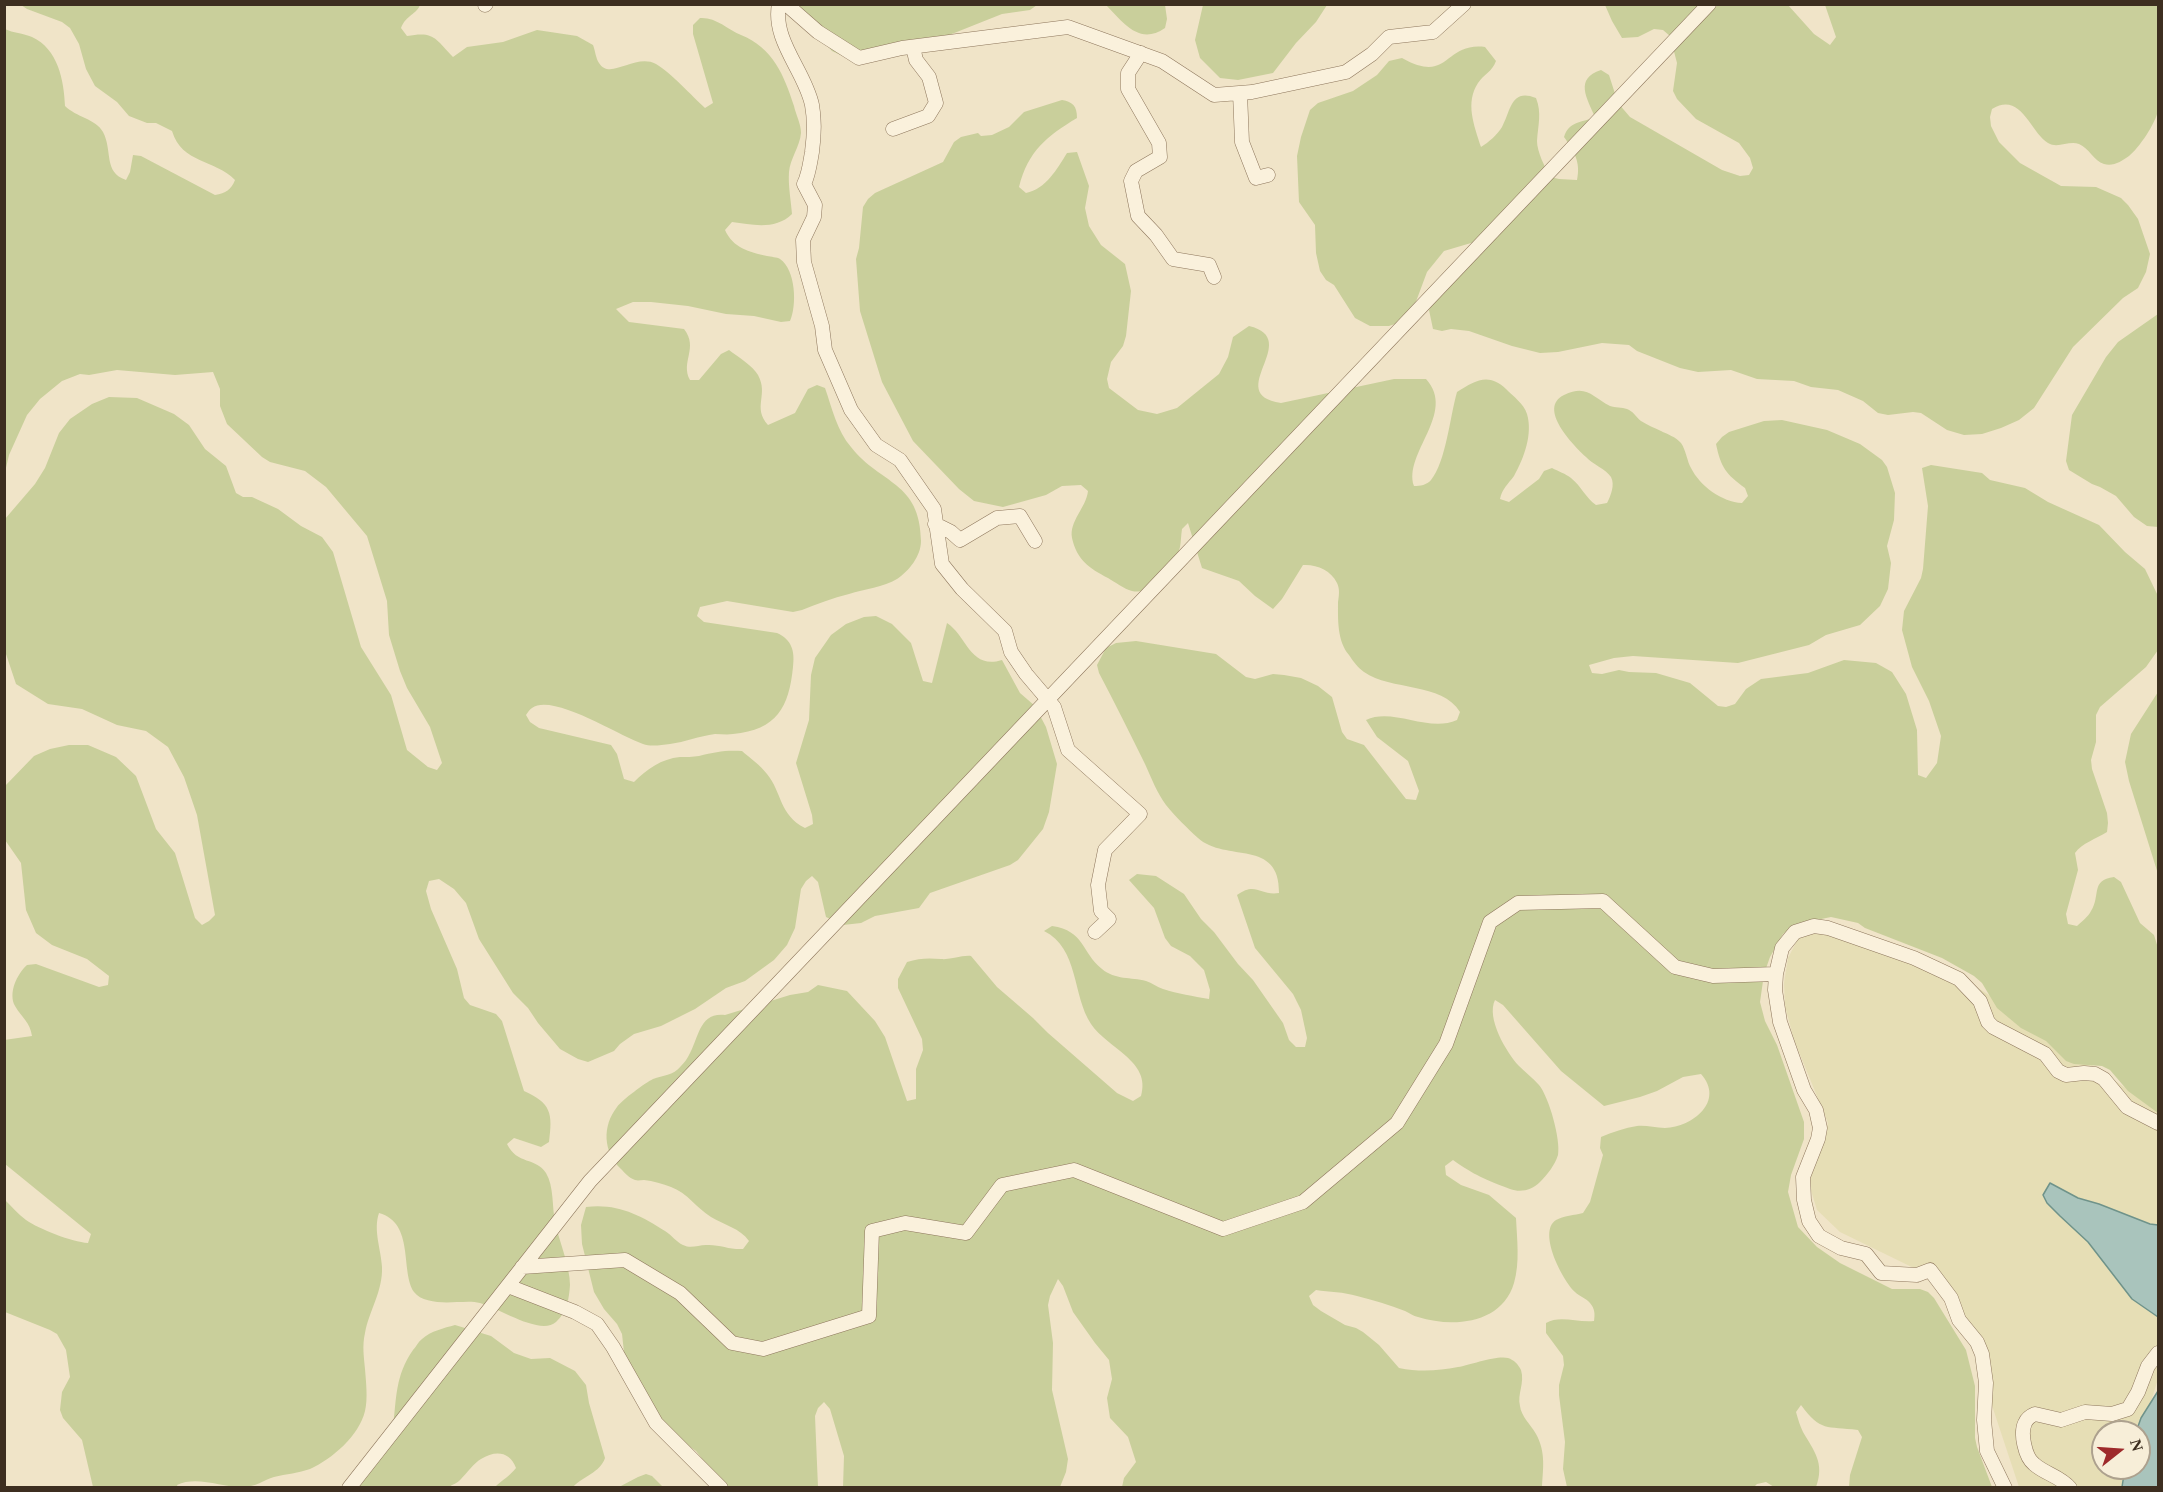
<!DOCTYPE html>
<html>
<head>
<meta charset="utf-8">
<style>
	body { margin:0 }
	#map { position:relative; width:2163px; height:1492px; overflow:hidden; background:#f0e4c8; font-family:Georgia,serif }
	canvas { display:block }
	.frame { position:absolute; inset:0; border:6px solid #3d2e20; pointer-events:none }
	.north { position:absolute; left:2091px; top:1420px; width:60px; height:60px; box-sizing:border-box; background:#f7eed8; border:2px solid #ada18e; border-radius:50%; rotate:73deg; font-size:16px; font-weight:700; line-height:24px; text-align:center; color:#3d2e20 }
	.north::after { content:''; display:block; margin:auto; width:21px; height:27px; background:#9e2a2b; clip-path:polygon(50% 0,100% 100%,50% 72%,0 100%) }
</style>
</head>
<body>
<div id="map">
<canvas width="2163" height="1492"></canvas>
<div class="frame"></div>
<div class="north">N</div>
</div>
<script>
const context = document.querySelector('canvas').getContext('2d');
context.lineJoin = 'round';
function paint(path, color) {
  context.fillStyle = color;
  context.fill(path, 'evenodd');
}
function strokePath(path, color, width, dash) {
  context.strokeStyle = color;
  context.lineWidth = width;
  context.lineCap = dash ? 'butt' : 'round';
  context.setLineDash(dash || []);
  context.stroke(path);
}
const farmland = new Path2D(`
	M1819 929 1954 973 1994 998 2127 1089 2158 1105V1379L2139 1440V1432H2103V1468H2130L2124 1487H2019L1968 1333 1949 1295 1924 1273 1840 1232 1817 1210 1806 1174 1828 1123 1794 1040 1785 1006 1784 983 1788 958 1800 935Z`);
const green = new Path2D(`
	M21 5H420C417 14 406 15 401 28L407 36C434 31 435 38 453 57L467 47 503 42 537 30 577 36 593 45C595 50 596 59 599 63 610 81 635 53 656 64 670 72 692 96 705 108L713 103 693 34V25L700 18C716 17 727 29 741 35 773 48 784 75 794 106 796 115 801 124 801 133 800 146 790 159 789 172 788 185 791 201 792 214 776 230 753 225 732 222L725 230C733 248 749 252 767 256 771 257 777 257 780 259 796 270 797 306 790 321L781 322 754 316 726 314 688 306 651 302H633L616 309 629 322 684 329C699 348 680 362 690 380H699L721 354 729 350C738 357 753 366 758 375 769 395 752 407 768 425L795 413 808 389 817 385 825 388C832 408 837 431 851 447 881 485 920 481 921 541 921 556 909 571 897 579 884 587 864 589 849 594 833 598 817 604 802 610L793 612 727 601 700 607 697 616 704 622 777 633C792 640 795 651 793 667 789 707 777 730 733 734 727 735 721 734 715 734 699 736 685 742 670 744 661 745 651 747 643 744 619 736 553 693 532 708 529 710 528 712 526 715L530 722 539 728 611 745 617 754 624 779 634 782C647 769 661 759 680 757 686 757 693 757 699 756 715 752 725 750 742 751 750 758 760 765 767 774 782 792 779 815 805 828L813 824 812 815 796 763 809 720 811 675 815 658 831 635 846 624 864 617 876 616 892 624 911 643 923 681 932 683 947 623C967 636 970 670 1002 660L1020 693 1035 706 1046 727 1057 764 1049 812 1043 829 1018 860 1010 865 930 893 919 908 875 916 861 923 843 925 826 917 818 882 812 876 806 881 801 889 795 928 787 945 774 960 745 981 726 988 695 1009 661 1026 634 1034 620 1044 614 1051 588 1062 578 1059 560 1049 538 1023 528 1008 513 993 479 939 466 903 454 889 439 879 429 881 426 891 431 909 457 969 464 998 470 1005 496 1014 502 1021 524 1091C551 1103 553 1113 549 1142L541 1147 514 1138 507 1144C517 1165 536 1157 546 1173 554 1186 552 1207 555 1222 559 1241 570 1266 570 1285 569 1299 567 1312 556 1322 540 1336 499 1308 480 1303 473 1301 464 1302 457 1302 444 1303 422 1303 414 1292 400 1271 415 1223 379 1213 373 1230 381 1249 382 1267 383 1291 369 1311 365 1333 362 1346 364 1357 365 1369 366 1382 368 1399 365 1411 359 1436 332 1459 310 1469 299 1473 286 1474 274 1477 264 1480 255 1487 244 1487 223 1488 197 1475 177 1485L178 1487H93L82 1440 63 1418 60 1410 62 1392 70 1377 66 1350 57 1334 50 1330 5 1312V1200C11 1206 18 1214 26 1220 39 1229 72 1242 88 1243L91 1234 5 1164 4 1040 32 1036C30 1022 22 1018 15 1006 8 993 17 974 27 965L36 964 99 987 108 985 109 976 87 959 52 945 36 933 26 910 21 863 5 840V786L34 756 50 749 69 745H88L116 757 136 776 156 829 175 853 195 918 202 925 209 921 215 915 197 815 184 777 168 747 146 731 117 725 82 709 48 704 16 684 4 648 5 519 35 484 45 468 59 433 70 419 92 404 109 397 137 398 174 414 189 425 205 449 226 466 236 493 243 497H252L278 509 301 526 322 537 333 552 361 647 391 695 407 750 428 767 437 770 442 763 430 727 407 688 400 671 389 635 387 601 367 536 326 487 305 471 270 462 262 457 227 424 220 406V389L213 372 175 375 117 370 89 375 80 374 62 381 40 399 27 415 9 455 5 472V29C13 33 23 33 32 37 58 49 64 80 65 106 76 117 96 119 103 132 113 151 103 172 126 180L130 172 133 155 141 156 215 195C226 193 231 190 235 180 215 159 182 164 172 131L156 123H147L129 116 117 102 95 86 86 69 79 44 70 28 62 22 27 9Z
	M794 5H1037L1030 10 1002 14 904 53 849 59 832 51 807 24Z
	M1106 5H1165L1167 19 1165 28C1139 46 1123 22 1106 5Z
	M1203 5V4L1327 5 1316 22 1296 43 1273 73 1238 80 1220 78 1200 58 1195 40Z
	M1605 5H1788L1814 34 1830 45 1836 37 1825 5H2158C2158 29 2158 54 2158 78 2158 88 2160 100 2158 110 2156 123 2139 148 2129 156 2122 161 2113 167 2104 164 2094 161 2089 148 2079 144 2069 140 2058 149 2048 143 2030 132 2021 91 1992 109L1990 117 1991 126 1999 142 2020 163 2061 186 2096 187 2121 198 2128 205 2138 219 2150 254 2146 272 2138 288 2123 298 2073 347 2034 408 2019 420 2001 428 1982 434 1964 435 1947 430 1921 413 1913 412 1888 415 1878 413 1863 401 1838 390 1811 387 1794 381 1757 379 1731 370 1698 372 1680 368 1637 351 1629 345 1602 343 1558 352 1540 353 1512 346 1469 331 1451 329 1442 331 1433 329 1429 310 1438 293 1480 245 1471 243 1444 251 1427 272 1411 315 1404 321 1389 326H1370L1355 318 1334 285 1326 280 1320 271 1316 253 1315 225 1299 202 1297 156 1301 137 1310 110 1318 103 1353 91 1377 75 1389 61 1402 58C1450 85 1443 42 1485 47L1496 61C1492 72 1484 74 1478 83 1465 103 1474 125 1481 147 1489 142 1497 135 1502 127 1511 110 1511 88 1536 98 1542 113 1538 125 1537 141 1537 152 1545 167 1550 177L1559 179 1577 180C1581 162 1574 151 1564 137 1569 121 1581 123 1595 117 1587 98 1574 79 1601 70L1609 75 1618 103 1630 117 1722 170 1740 176 1749 175 1753 168 1750 158 1739 143 1696 119 1677 99 1673 91 1677 63 1670 36 1663 30 1654 29 1638 37 1622 38 1612 21Z
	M1062 100C1073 102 1077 106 1077 118 1047 136 1028 151 1019 187L1026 193C1046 189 1057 169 1067 153L1077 152 1089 186 1085 208 1089 226 1101 245 1125 264 1131 291 1126 336 1123 346 1111 362 1107 379 1109 388 1138 410 1157 414 1177 408 1219 374 1228 357 1233 337 1249 326C1304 339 1222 394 1281 403L1394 379H1426C1457 413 1403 453 1414 486 1420 486 1427 485 1431 480 1446 462 1450 416 1457 392 1475 381 1488 372 1506 389 1513 396 1524 404 1527 414 1533 434 1524 458 1514 476 1508 484 1502 489 1500 499L1509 502 1539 479 1544 471 1552 468C1558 471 1566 474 1571 478 1581 486 1586 498 1596 505L1607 503C1611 495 1615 485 1611 477 1606 469 1592 464 1586 457 1573 445 1537 408 1564 395 1587 384 1592 397 1610 406 1615 408 1622 407 1627 409 1633 411 1636 417 1641 421 1647 425 1655 428 1661 431 1667 434 1676 437 1681 443 1686 450 1687 461 1691 468 1700 486 1722 502 1742 503L1748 496 1745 488C1726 474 1721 468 1716 444L1722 437 1729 432 1764 421 1782 420 1827 430 1860 444 1882 460 1887 467 1895 493 1894 520 1887 546 1891 563 1888 589 1880 606 1860 625 1826 635 1809 645 1738 663 1633 656 1614 658 1589 665 1592 673 1602 674 1619 670 1629 672 1656 673 1690 683 1718 706 1726 707 1735 704 1746 689 1761 679 1808 673 1844 660 1876 663 1892 672 1906 694 1917 730 1918 775 1926 778 1937 763 1941 736 1929 701 1912 667 1902 630 1904 611 1921 578 1923 569 1928 506 1922 468 1931 465 1982 473 1990 480 2025 488 2048 502 2099 525 2125 552 2145 569 2158 596V650L2146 667 2100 707 2096 715V742L2091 760 2092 769 2107 813 2108 823 2107 832C2096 839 2082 843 2075 853L2078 870 2066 914 2068 924 2077 926C2082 921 2088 917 2091 911 2101 896 2090 880 2114 877L2121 882 2140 923 2154 935 2158 948V1113L2128 1091 2110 1070 2102 1066 2074 1064 2066 1061 2046 1041 2021 1028 1997 1008 1982 983 1974 976 1942 958 1865 928 1858 923 1831 917 1797 924 1783 934 1770 957 1764 974 1760 1002 1765 1021 1777 1045 1804 1122V1139L1791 1175 1788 1192 1798 1227 1817 1247 1840 1263 1892 1289H1920L1928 1292 1934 1298 1966 1350 1975 1386V1438L1977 1447 1992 1487H1849L1850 1475 1862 1437 1858 1430C1826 1426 1821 1432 1801 1405L1796 1412C1798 1419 1800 1426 1803 1432 1814 1451 1825 1463 1816 1487H1774L1766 1482 1757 1484 1753 1488 1567 1487 1563 1469 1565 1442 1559 1395V1385L1564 1365 1563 1356 1546 1333V1323C1560 1315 1578 1323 1594 1321 1595 1314 1595 1309 1590 1303 1586 1298 1579 1296 1575 1292 1563 1281 1537 1232 1556 1220 1563 1216 1575 1215 1583 1213L1590 1202 1603 1155 1600 1148 1601 1137C1612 1132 1625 1128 1637 1126 1646 1125 1655 1128 1665 1128 1693 1127 1725 1101 1701 1074L1683 1077 1657 1091 1640 1097 1604 1106 1561 1071 1503 1005 1495 1000C1486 1018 1506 1052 1519 1066 1525 1072 1533 1078 1539 1085 1549 1097 1561 1140 1558 1155 1555 1165 1547 1175 1540 1182 1532 1190 1521 1193 1510 1189 1486 1180 1474 1175 1453 1160L1445 1166 1446 1175 1461 1185 1489 1195 1516 1218C1517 1239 1520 1263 1514 1283 1502 1324 1453 1328 1418 1317 1413 1316 1410 1313 1405 1311 1390 1305 1373 1300 1357 1296 1344 1292 1329 1292 1316 1290L1309 1296 1313 1305 1321 1311 1345 1325 1356 1328 1363 1332 1379 1345 1399 1368C1419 1372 1438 1371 1458 1367 1470 1365 1497 1355 1508 1358 1514 1360 1518 1364 1521 1370 1525 1383 1517 1394 1520 1406 1521 1416 1531 1425 1536 1434 1546 1452 1543 1468 1542 1487H1122L1124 1478 1136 1462 1128 1437 1110 1418 1107 1398 1112 1379 1109 1360 1095 1343 1073 1312 1063 1286 1058 1279 1050 1296 1048 1305 1053 1343 1052 1390 1068 1459 1066 1472 1060 1487H843L844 1456 830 1409 824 1402 818 1408 815 1416 818 1487H729L717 1478 696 1451 679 1439 664 1423 636 1388 625 1361 622 1334 617 1324 604 1309 594 1292 582 1244 581 1225 586 1207C617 1203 640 1215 665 1231 672 1235 676 1242 683 1245 691 1249 698 1245 706 1245 719 1244 730 1250 743 1249L749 1241C740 1228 724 1225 711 1217 696 1208 688 1193 671 1187 663 1184 653 1181 644 1180 641 1180 638 1181 635 1180 629 1178 625 1173 621 1169 603 1152 602 1126 617 1107 622 1100 645 1083 653 1079 663 1075 673 1076 681 1066 684 1063 687 1059 689 1055 699 1038 699 1012 725 1015L790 995 808 992 818 985 847 991 875 1021 885 1037 907 1101 916 1099V1069L923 1050 922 1039 898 988V979L907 962C919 958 929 958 941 959 951 960 961 955 971 956L997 987 1033 1018 1048 1033 1117 1093 1133 1101 1141 1096C1146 1078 1138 1067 1126 1056 1115 1046 1099 1036 1091 1024 1072 995 1079 948 1044 931L1052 926C1085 931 1081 952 1102 969 1115 980 1131 977 1146 981 1152 983 1157 987 1163 989 1178 994 1193 996 1209 999L1210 990 1204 970 1190 956 1171 946 1165 938 1154 908 1129 880 1137 874 1156 876 1184 894 1201 919 1214 932 1238 964 1253 980 1283 1023 1289 1040 1296 1047H1305L1307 1038 1301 1010 1293 994 1255 948 1237 895C1256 881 1260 896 1279 893 1280 838 1226 863 1198 838 1187 828 1175 816 1166 805 1157 793 1151 777 1145 764 1130 734 1115 703 1099 673L1097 665 1106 648 1116 643 1136 641 1216 654 1246 677 1255 679 1273 674 1284 675 1301 678 1318 686 1332 697 1342 732 1347 739 1364 745 1406 799 1416 800 1419 791 1408 761 1377 737 1366 720C1393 707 1428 733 1457 720L1460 712C1442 682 1391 691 1364 672 1358 668 1353 661 1349 655 1337 641 1338 619 1338 602 1339 596 1340 589 1337 583 1331 570 1316 564 1303 565L1282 599 1273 609 1255 596 1239 581 1202 568 1188 523 1182 529C1181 535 1181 542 1180 547 1175 566 1155 596 1132 591 1124 589 1115 582 1108 578 1089 568 1077 560 1072 538 1069 521 1086 508 1088 491L1081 485 1062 486 1046 495 1003 507 974 501 959 489 913 441 882 382 860 311 856 259 859 248 863 207 868 199 875 193 943 162 954 142 961 137 978 133 981 136 992 135 1009 127 1024 112Z
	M2158 314V527L2147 526 2134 517 2116 496 2100 487 2092 484 2069 470 2066 461 2072 415 2106 357 2118 342Z
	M2158 692V874L2129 781 2125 762 2131 734Z
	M455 1325 491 1336 514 1353 531 1359 550 1358 575 1371 586 1385 589 1403 605 1458C600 1473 583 1476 573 1487H495C502 1480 510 1476 516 1468 510 1451 495 1450 481 1459 475 1462 466 1474 461 1479 458 1483 453 1484 449 1487L346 1488C419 1448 377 1401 413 1350 416 1347 418 1342 422 1339 431 1331 444 1328 455 1325Z
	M646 1474 652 1476 663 1487H619L638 1477Z`);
const water = new Path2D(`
	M2050 1183 2078 1198 2099 1204 2150 1224 2158 1225V1317L2132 1299 2088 1242 2060 1216 2047 1203 2043 1195Z
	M2158 1391V1487H2122L2125 1468H2139V1432H2136L2141 1418Z`);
const minor = new Path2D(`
	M779 4C772 41 805 71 812 105 815 121 814 137 812 152 810 163 809 174 804 184L815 205 814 217 803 240 804 262 822 326 825 350 851 410 876 445 900 460 934 509 942 564 962 589 1005 631 1011 652 1026 674 1054 707 1068 750 1140 814 1105 850 1098 885 1101 911 1109 919 1095 932
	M786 4 818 32 859 58 902 48 1068 27 1162 61 1214 95 1252 92 1346 72 1372 54 1389 37 1433 32 1464 4
	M485 5 486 4
	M1141 53 1128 73V89L1159 143 1160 157 1136 171 1131 181 1138 216 1156 235 1173 259 1209 265 1214 277
	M1240 93 1242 142 1256 178 1268 175
	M893 129 928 116 936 103 929 77 916 60 913 47
	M935 524 951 532 960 540 997 518 1020 516 1035 541
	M522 1267 625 1260 680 1293 732 1343 763 1349 869 1316 872 1231 905 1223 966 1233 1002 1185 1074 1170 1223 1229 1303 1202 1397 1123 1446 1044 1490 922 1518 903 1603 901 1675 967 1713 976 1776 974
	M508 1286 575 1312 597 1324 613 1347 656 1423 721 1488
	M349 1488 590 1181 1709 4
	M2005 1488 1987 1451 1984 1420 1986 1383 1982 1354 1977 1342 1959 1320 1951 1298 1930 1270 1917 1275 1881 1273 1866 1254 1841 1248 1819 1236 1809 1221 1804 1200 1803 1177 1818 1139 1820 1128 1816 1110 1804 1090 1780 1022 1775 990 1776 974 1782 948 1795 932 1814 926 1828 928 1914 958 1959 979 1980 1001 1988 1022 1993 1027 2045 1054 2058 1071 2066 1075 2084 1073 2095 1074 2104 1079 2127 1107 2158 1123
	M2070 1488C2060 1476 2045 1474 2034 1464 2025 1457 2020 1433 2025 1423 2027 1418 2030 1416 2035 1414L2061 1420 2085 1412 2112 1414 2128 1409 2138 1392 2148 1366 2158 1353`);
paint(farmland, '#e6deb5');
paint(green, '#c9cf9b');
paint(water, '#a9c4bc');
strokePath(water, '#6f938a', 1.5);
strokePath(minor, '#8d765c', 15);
strokePath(minor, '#faf1dc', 14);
</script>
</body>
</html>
